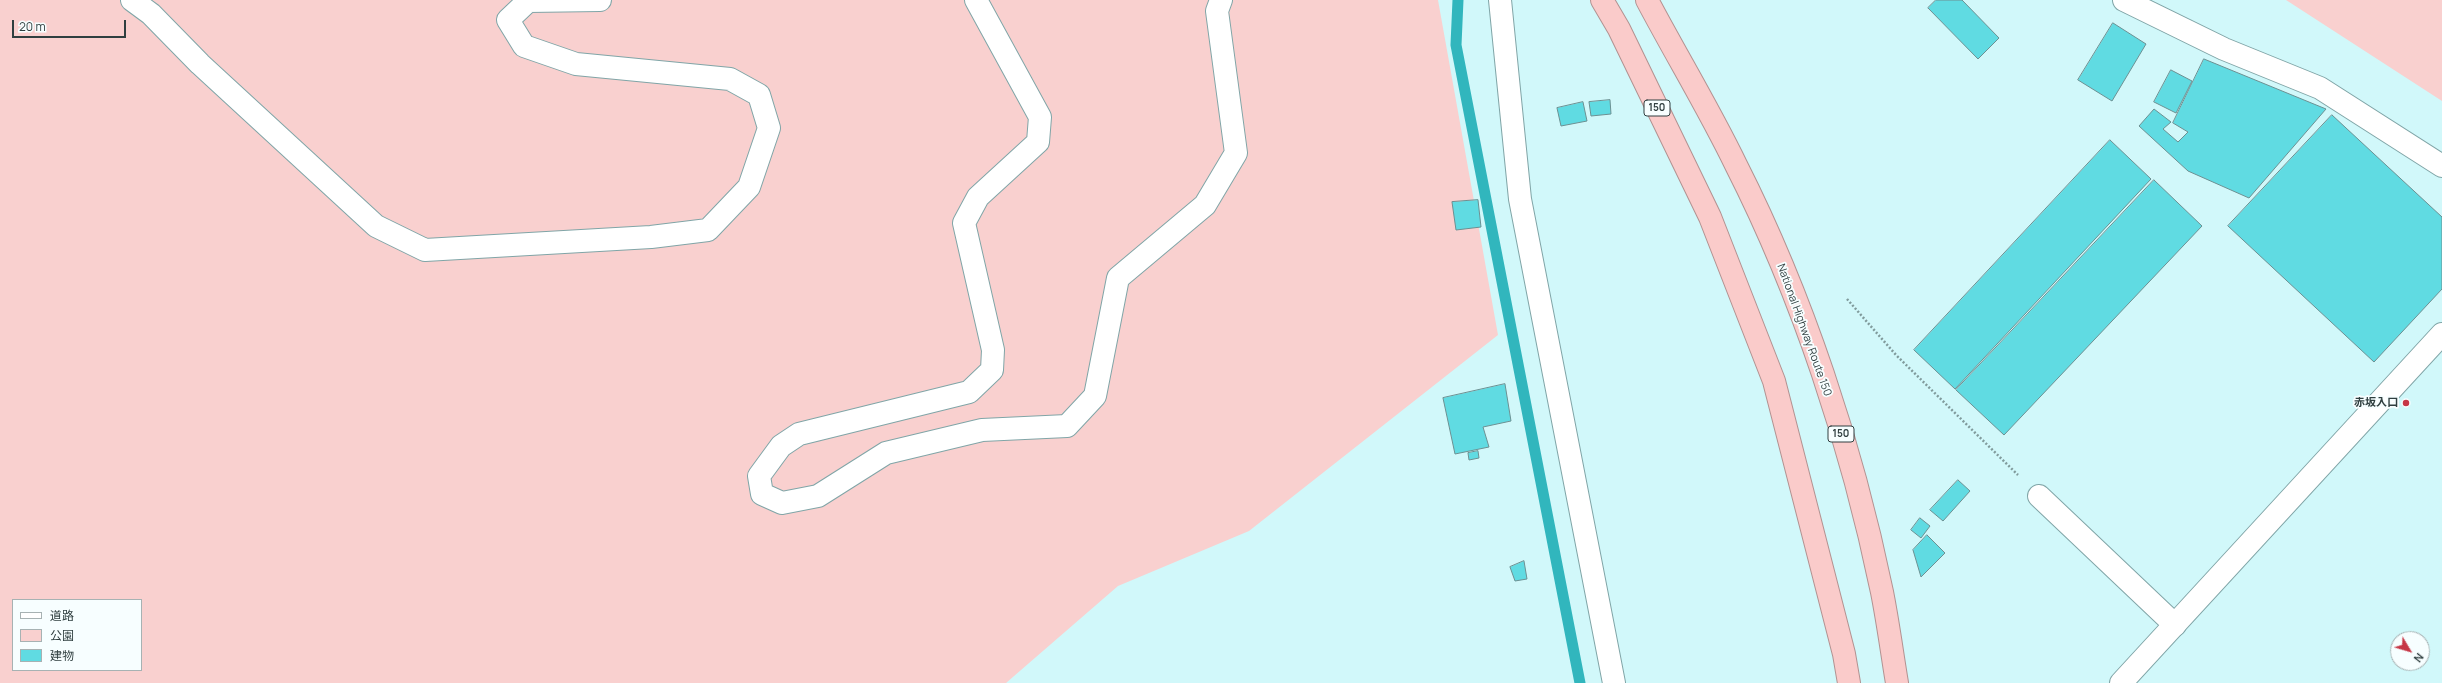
<!DOCTYPE html>
<html>
<head>
<meta charset="utf-8">
<style>
	body { margin:0 }
	#map { position:relative; width:2442px; height:683px; overflow:hidden; background:#d1f8fa; font-family:Manrope,"Noto Sans JP",sans-serif }
	canvas { display:block }
	.legend { position:absolute; left:12px; top:599px; width:130px; height:72px; box-sizing:border-box; background:#f7feff; border:1px solid #a7b2b3; margin:0; padding:5px 7px; list-style:none; font-size:12px; color:#303f40 }
	.legend li { display:flex; align-items:center; gap:8px; height:20px }
	.legend b { width:20px; border:1px solid #a7b2b3 }
	.north { position:absolute; left:2390px; top:631px; width:40px; height:40px; box-sizing:border-box; background:#f7feff; border:1px solid #a7b2b3; border-radius:50%; rotate:128deg; font-size:11px; font-weight:700; line-height:16px; text-align:center; color:#303f40 }
	.north::after { content:''; display:block; margin:auto; width:14px; height:18px; background:#c63646; clip-path:polygon(50% 0,100% 100%,50% 72%,0 100%) }
	.scale { position:absolute; left:12px; top:20px; width:114px; height:18px; box-sizing:border-box; border:2px solid #303f40; border-top:0; padding-left:5px; font-size:12px; line-height:14px; white-space:nowrap; color:#303f40; -webkit-text-stroke:3px #f7feff; paint-order:stroke }
</style>
</head>
<body>
<div id="map">
<canvas width="2442" height="683"></canvas>
<ul class="legend">
<li><b style="height:5px;background:#fff"></b>道路</li>
<li><b style="height:11px;background:#f9d0cf"></b>公園</li>
<li><b style="height:11px;background:#60dbe2"></b>建物</li>
</ul>
<div class="north">N</div>
<div class="scale">20 m</div>
</div>
<script>
const context = document.querySelector('canvas').getContext('2d');
context.lineJoin = 'round';
function paint(path, color) {
  context.fillStyle = color;
  context.fill(path, 'evenodd');
}
function strokePath(path, color, width, dash) {
  context.strokeStyle = color;
  context.lineWidth = width;
  context.lineCap = dash ? 'butt' : 'round';
  context.setLineDash(dash || []);
  context.stroke(path);
}
function label(font, color, halo, rows, align = 'center') {
  context.font = font + ' Manrope,"Noto Sans JP",sans-serif';
  context.lineWidth = 3.5;
  context.setLineDash([]);
  context.textBaseline = 'middle';
  context.strokeStyle = halo;
  context.fillStyle = color;
  for (const [text, x, y, turn = 0] of rows) {
    context.save();
    context.translate(x, y);
    context.rotate((+turn || 0) * Math.PI / 180);
    context.textAlign = isNaN(turn) ? turn : align;
    if (halo) context.strokeText(text, 0, 0);
    context.fillText(text, 0, 0);
    context.restore();
  }
}
const green = new Path2D(`
	M0 0H1438L1498 335 1249 531 1118 586 1006 683H0ZM13 600H141V670H13Z
	M2286 0H2442V101Z`);
const stream = new Path2D(`
	M1458 0 1456 45 1580 683`);
const building = new Path2D(`
	M1936 0H1962L1999 38 1978 59 1928 8Z
	M2113 23 2146 44 2112 101 2078 80Z
	M2204 59 2326 109 2249 198 2188 171 2139 126 2154 109 2171 122 2163 129 2178 142 2188 132 2173 123Z
	M2171 70 2192 81 2176 113 2154 102Z
	M1610 100 1611 114 1591 116 1589 102Z
	M1583 102 1587 121 1561 126 1557 108Z
	M2332 115 2442 217V289L2374 362 2228 226Z
	M2110 140 2151 179 1955 389 1914 350Z
	M2154 180 2202 226 2004 435 1956 390Z
	M1478 200 1481 227 1456 230 1452 202Z
	M1505 384 1511 421 1483 427 1489 447 1455 454 1443 398Z
	M1478 451 1479 458 1469 460 1468 453Z
	M1958 480 1970 491 1943 521 1930 510Z
	M1920 518 1930 526 1921 538 1911 530Z
	M1927 535 1945 553 1921 577 1913 550Z
	M1524 561 1527 579 1515 581 1510 567Z`);
const path = new Path2D(`
	M1847 299 1896 355 2018 475`);
const minor = new Path2D(`
	M132 0 151 14 200 64 376 226 425 250 651 237 708 230 749 187 769 128 759 95 730 79 576 64 524 46 508 20 528 1 600 0
	M976 0 1040 117 1038 142 978 197 964 223 993 350 992 370 969 392 799 434 781 446 759 476 762 494 782 503 818 496 886 453 982 430 1067 426 1095 396 1118 278 1205 205 1236 153 1217 11 1221 0
	M1500 0 1520 199 1614 683
	M2124 0 2224 49 2320 88 2442 166
	M2039 496 2175 625`);
const tertiary = new Path2D(`
	M2121 683 2442 334`);
const trunk = new Path2D(`
	M1602 0 1619 29 1710 217 1774 381 1844 654 1849 683
	M1647 0C1676 55 1709 109 1736 165 1803 297 1852 447 1882 592 1888 622 1892 653 1897 683`);
const markers = [
	[2406,403,4,"#c63646"]
];
const shields = [
	[1657,108,26],
	[1841,434,26]
];
const shieldNames = [
	["150",1657,108],
	["150",1841,434]
];
const streetNames = [
	["National Highway Route 150",1804,330,70]
];
const poiNames = [
	["赤坂入口",2398,403]
];
paint(green, '#f9d0cf');
strokePath(stream, '#31b6bd', 11);
paint(building, '#60dbe2');
strokePath(building, '#6c9092', 1);
strokePath(minor, '#80a5a7', 24);
strokePath(tertiary, '#80a5a7', 24);
strokePath(trunk, '#b29291', 24);
strokePath(path, '#809b9c', 2.5, [2, 2]);
strokePath(minor, '#fff', 22);
strokePath(tertiary, '#fff', 22);
strokePath(trunk, '#facbca', 22);
for (const [x, y, r, color] of markers) {
  const dot = new Path2D();
  dot.arc(x, y, r, 0, 2 * Math.PI);
  context.fillStyle = color;
  context.fill(dot);
  strokePath(dot, '#f7feff', 1.5);
}
for (const [x, y, w] of shields) {
  const box = new Path2D();
  box.roundRect(x - w / 2, y - 8, w, 16, 3);
  context.fillStyle = '#f7feff';
  context.fill(box);
  strokePath(box, '#303f40', 1);
}
label('bold 10px', '#303f40', null, shieldNames);
label('11px', '#303f40', '#f7feff', streetNames);
label('bold 11px', '#303f40', '#f7feff', poiNames, 'right');
</script>
</body>
</html>
